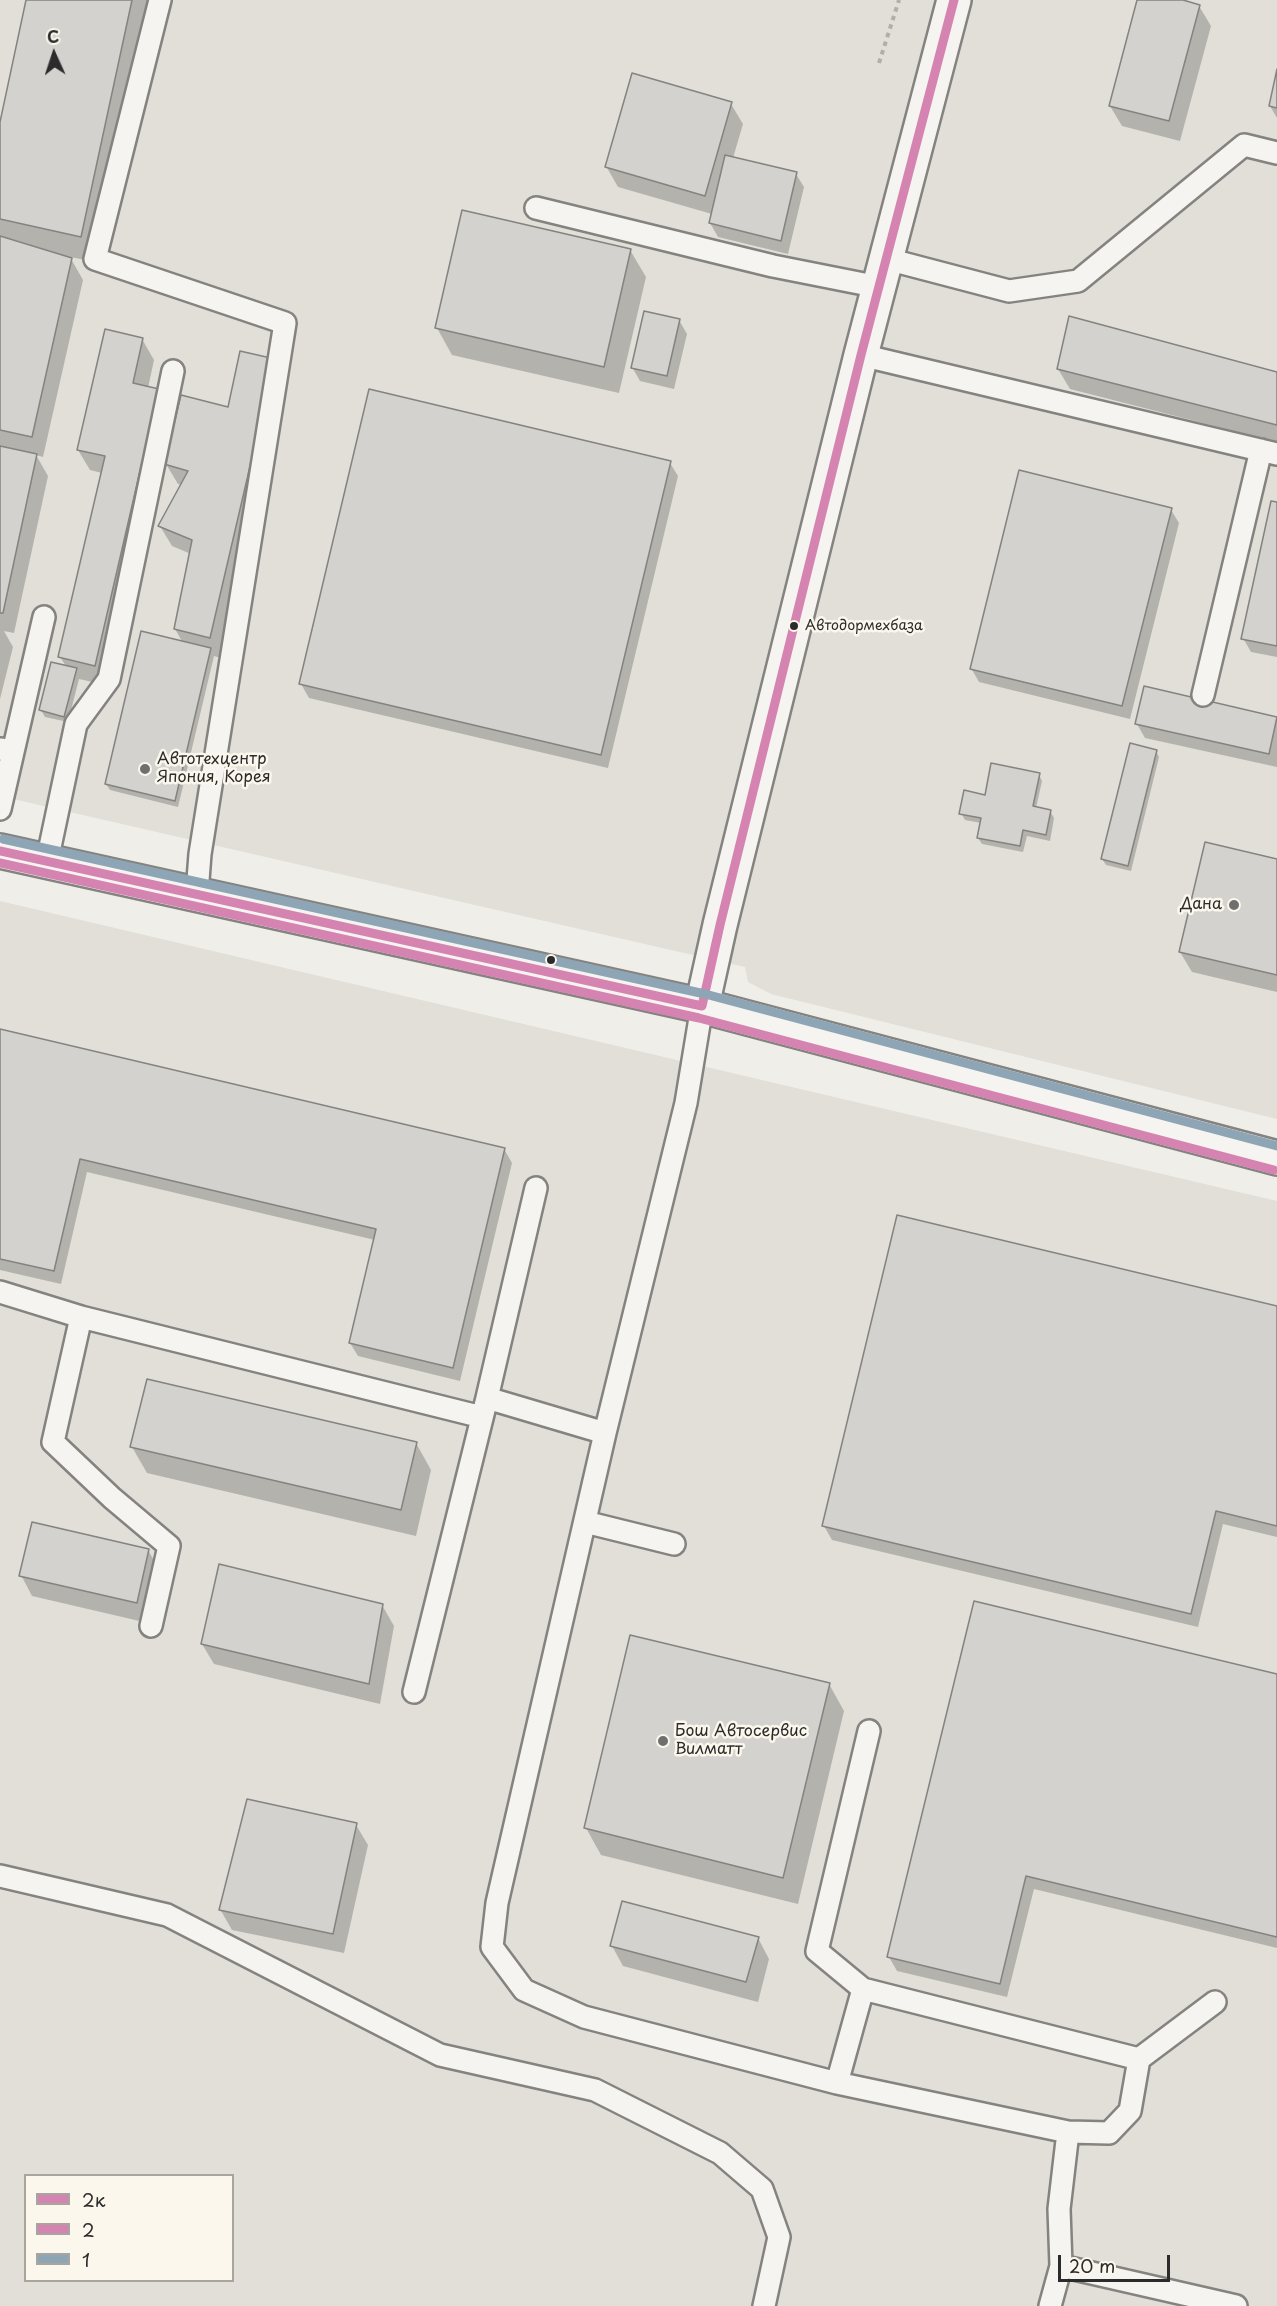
<!DOCTYPE html>
<html>
<head>
<meta charset="utf-8">
<style>
	body { margin:0 }
	#map { position:relative; width:1277px; height:2306px; overflow:hidden; background:#f0eee8; font-family:"Playpen Sans",sans-serif }
	canvas { display:block }
	.legend { position:absolute; left:24px; top:2174px; width:210px; height:108px; box-sizing:border-box; background:#fbf7ec; border:2px solid #a8a59f; margin:0; padding:8px 10px; list-style:none; font-size:18px; color:#2b2b2b }
	.legend li { display:flex; align-items:center; gap:12px; height:30px }
	.legend b { width:30px; border:2px solid #a8a59f }
	.north { position:absolute; left:24px; top:24px; width:60px; height:60px; -webkit-text-stroke:4px #fbf7ec; paint-order:stroke; rotate:357deg; font-size:16px; font-weight:700; line-height:24px; text-align:center; color:#2b2b2b }
	.north::after { content:''; display:block; margin:auto; width:21px; height:27px; background:#2b2b2b; clip-path:polygon(50% 0,100% 100%,50% 72%,0 100%) }
	.scale { position:absolute; left:1058px; top:2255px; width:112px; height:27px; box-sizing:border-box; border:3px solid #2b2b2b; border-top:0; padding-left:8px; font-size:18px; line-height:21px; white-space:nowrap; color:#2b2b2b; -webkit-text-stroke:4px #fbf7ec; paint-order:stroke }
</style>
</head>
<body>
<div id="map">
<canvas width="1277" height="2306"></canvas>
<ul class="legend">
<li><b style="height:8px;background:#d584b1"></b>2к</li>
<li><b style="height:8px;background:#d584b1"></b>2</li>
<li><b style="height:8px;background:#8da5b5"></b>1</li>
</ul>
<div class="north">С</div>
<div class="scale">20 m</div>
</div>
<script>
const context = document.querySelector('canvas').getContext('2d');
context.lineJoin = 'round';
function paint(path, color) {
  context.fillStyle = color;
  context.fill(path, 'evenodd');
}
function strokePath(path, color, width, dash) {
  context.strokeStyle = color;
  context.lineWidth = width;
  context.lineCap = dash ? 'butt' : 'round';
  context.setLineDash(dash || []);
  context.stroke(path);
}
function label(font, color, halo, rows, align = 'center') {
  context.font = font + ' "Playpen Sans",sans-serif';
  context.lineWidth = 5;
  context.setLineDash([]);
  context.textBaseline = 'middle';
  context.strokeStyle = halo;
  context.fillStyle = color;
  for (const [text, x, y, turn = 0] of rows) {
    context.save();
    context.translate(x, y);
    context.rotate((+turn || 0) * Math.PI / 180);
    context.textAlign = isNaN(turn) ? turn : align;
    if (halo) context.strokeText(text, 0, 0);
    context.fillText(text, 0, 0);
    context.restore();
  }
}
const built = new Path2D(`
	M0 0H1277V1119L771 994 748 982 745 967 0 796Z
	M0 901 1277 1201V2306H0ZM26 2176H232V2280H26Z`);
const shadow = new Path2D(`
	M28 0H152L96 262 70 257 83 280 43 457 36 455 48 476 14 633 4 631 13 647 0 699V129Z
	M1138 0H1178L1199 6 1211 26 1180 141 1122 126 1110 106Z
	M1277 76V118L1270 106Z
	M731 104 743 124 733 158 796 174 804 187 788 254 718 237 710 223 712 214 618 187 606 166Z
	M630 250 646 277 619 393 452 355 437 328Z
	M679 320 687 334 674 389 640 381 632 367Z
	M142 339 154 360 148 388 158 390 106 685 79 679 68 722 45 717 41 710 66 666 60 657 102 473 90 470 78 450Z
	M274 360 221 658 214 656 178 807 110 790 106 784 183 643 175 629 191 554 172 546 160 526 182 485 178 484 166 464 229 409Z
	M1058 369 1277 373V442L1070 389Z
	M670 463 678 476 608 768 309 698 301 684Z
	M1277 503V657L1251 652 1243 638Z
	M1171 510 1179 523 1130 719 979 682 971 668Z
	M1145 688 1277 718V767L1145 738 1137 724Z
	M1156 751 1159 757 1131 871 1106 865 1102 859Z
	M1039 775 1042 781 1036 808 1050 811 1054 818 1050 841 1027 836 1023 852 982 844 978 838 981 823 965 820 961 813 986 797Z
	M1277 860V992L1192 972 1180 952Z
	M0 1031 504 1149 512 1163 460 1381 358 1356 350 1343 375 1240 87 1172 61 1284 0 1270Z
	M1277 1308V1537L1223 1524 1198 1627 832 1540 824 1526Z
	M416 1443 431 1470 416 1536 147 1473 132 1447Z
	M148 1550 160 1571 148 1623 32 1596 21 1575Z
	M382 1605 394 1626 380 1704 214 1664 202 1644Z
	M1277 1676V1948L1034 1889 1007 1997 897 1971 889 1957Z
	M829 1684 844 1711 798 1904 601 1855 586 1828Z
	M356 1825 368 1845 344 1953 232 1930 220 1909Z
	M758 1938 769 1959 758 2002 623 1966 612 1946Z`);
const building = new Path2D(`
	M26 0H132L81 237 0 219V122Z
	M1137 0H1183L1200 5 1169 121 1109 106Z
	M1277 69V108L1269 106Z
	M632 73 732 102 705 196 605 167Z
	M725 155 797 172 781 241 709 223Z
	M462 210 631 249 604 367 435 328Z
	M0 236 72 258 32 437 0 430Z
	M644 311 680 319 667 376 631 368Z
	M1069 316 1277 372V425L1057 369Z
	M105 329 143 338 133 383 159 389 95 666 58 657 105 456 77 450Z
	M240 351 275 359 210 638 174 629 192 540 158 526 188 471 164 464 181 395 228 407Z
	M369 389 671 461 601 755 299 684Z
	M0 446 37 454 3 613H0Z
	M1019 470 1172 508 1122 706 970 669Z
	M1271 501 1277 502V646L1241 639Z
	M141 631 211 648 175 801 105 784Z
	M51 662 77 668 64 717 39 710Z
	M1144 686 1277 717 1269 754 1135 724Z
	M1130 743 1157 750 1128 866 1101 859Z
	M991 763 1040 773 1033 806 1051 810 1046 835 1023 830 1020 846 977 838 981 818 959 814 964 790 985 795Z
	M1205 842 1277 859V975L1179 952Z
	M0 1029 505 1148 453 1368 349 1343 376 1229 80 1159 54 1271 0 1259Z
	M897 1215 1277 1306V1526L1216 1511 1191 1614 822 1526Z
	M147 1379 417 1442 401 1510 130 1447Z
	M32 1522 149 1549 137 1603 19 1576Z
	M219 1564 383 1604 369 1684 201 1644Z
	M974 1601 1277 1674V1937L1026 1876 1000 1984 887 1957Z
	M630 1635 830 1683 783 1878 584 1828Z
	M247 1799 357 1823 333 1934 219 1910Z
	M622 1901 759 1937 746 1982 610 1946Z`);
const path = new Path2D(`
	M879 63 899 0`);
const service = new Path2D(`
	M160 0 95 259 285 323 200 854 197 893
	M536 208 773 266 879 287
	M887 259 1009 291 1078 281 1244 145 1277 153
	M861 355 1277 454
	M1203 695 1261 450
	M13 752 44 617
	M0 809 13 752 1 749
	M47 861 76 724 109 679 173 371
	M702 1006 686 1103 605 1433 497 1903 492 1947 524 1990 584 2017 837 2083 1068 2132 1109 2133 1130 2111 1139 2059 863 1989 817 1951 869 1731
	M0 1292 81 1317
	M487 1398 536 1188
	M585 1522 674 1544
	M151 1626 169 1546 112 1498 53 1442 81 1317 482 1417
	M414 1692 487 1398 605 1433
	M0 1876 167 1915 440 2055 595 2090 720 2153 762 2189 779 2237 764 2306
	M1139 2059 1215 2002
	M837 2083 863 1989
	M1061 2266 1236 2306
	M1050 2306 1061 2266 1059 2209 1068 2132`);
const minor = new Path2D(`
	M702 1006 720 925 861 355 954 0`);
const secondary = new Path2D(`
	M0 851 702 1006 1277 1158`);
const bus1 = new Path2D(`
	M0 851 702 1006
	M702 1006 720 925 861 355 954 0`);
const bus2 = new Path2D(`
	M0 863 699 1018 1274 1170`);
const bus3 = new Path2D(`
	M3 839 705 994 1277 1146`);
const markers = [
	[794,626,5,"#2b2b2b"],
	[145,769,6,"#706f6d"],
	[1234,905,6,"#706f6d"],
	[551,960,5,"#2b2b2b"],
	[663,1741,6,"#706f6d"]
];
const busNames = [
	["Автодормехбаза",805,626]
];
const poiNames = [
	["Автотехцентр",157,760],
	["Япония, Корея",157,778],
	["Дана",1222,905,"right"],
	["Бош Автосервис",675,1732],
	["Вилматт",675,1750]
];
paint(built, '#e1dfd7');
paint(shadow, '#0003');
paint(building, '#d4d2ce');
strokePath(building, '#848380', 1.5);
strokePath(service, '#848380', 26);
strokePath(minor, '#848380', 38);
strokePath(secondary, '#848380', 38);
strokePath(path, '#b0afac', 4, [4.5, 4.5]);
strokePath(service, '#f5f4f0', 21);
strokePath(minor, '#f5f4f0', 33);
strokePath(secondary, '#f5f4f0', 33);
strokePath(bus1, '#d584b1', 9);
strokePath(bus2, '#d584b1', 9);
strokePath(bus3, '#8da5b5', 9);
for (const [x, y, r, color] of markers) {
  const dot = new Path2D();
  dot.arc(x, y, r, 0, 2 * Math.PI);
  context.fillStyle = color;
  context.fill(dot);
  strokePath(dot, '#fbf7ec', 2);
}
label('14px', '#2b2b2b', '#fbf7ec', busNames, 'left');
label('16px', '#2b2b2b', '#fbf7ec', poiNames, 'left');
</script>
</body>
</html>
